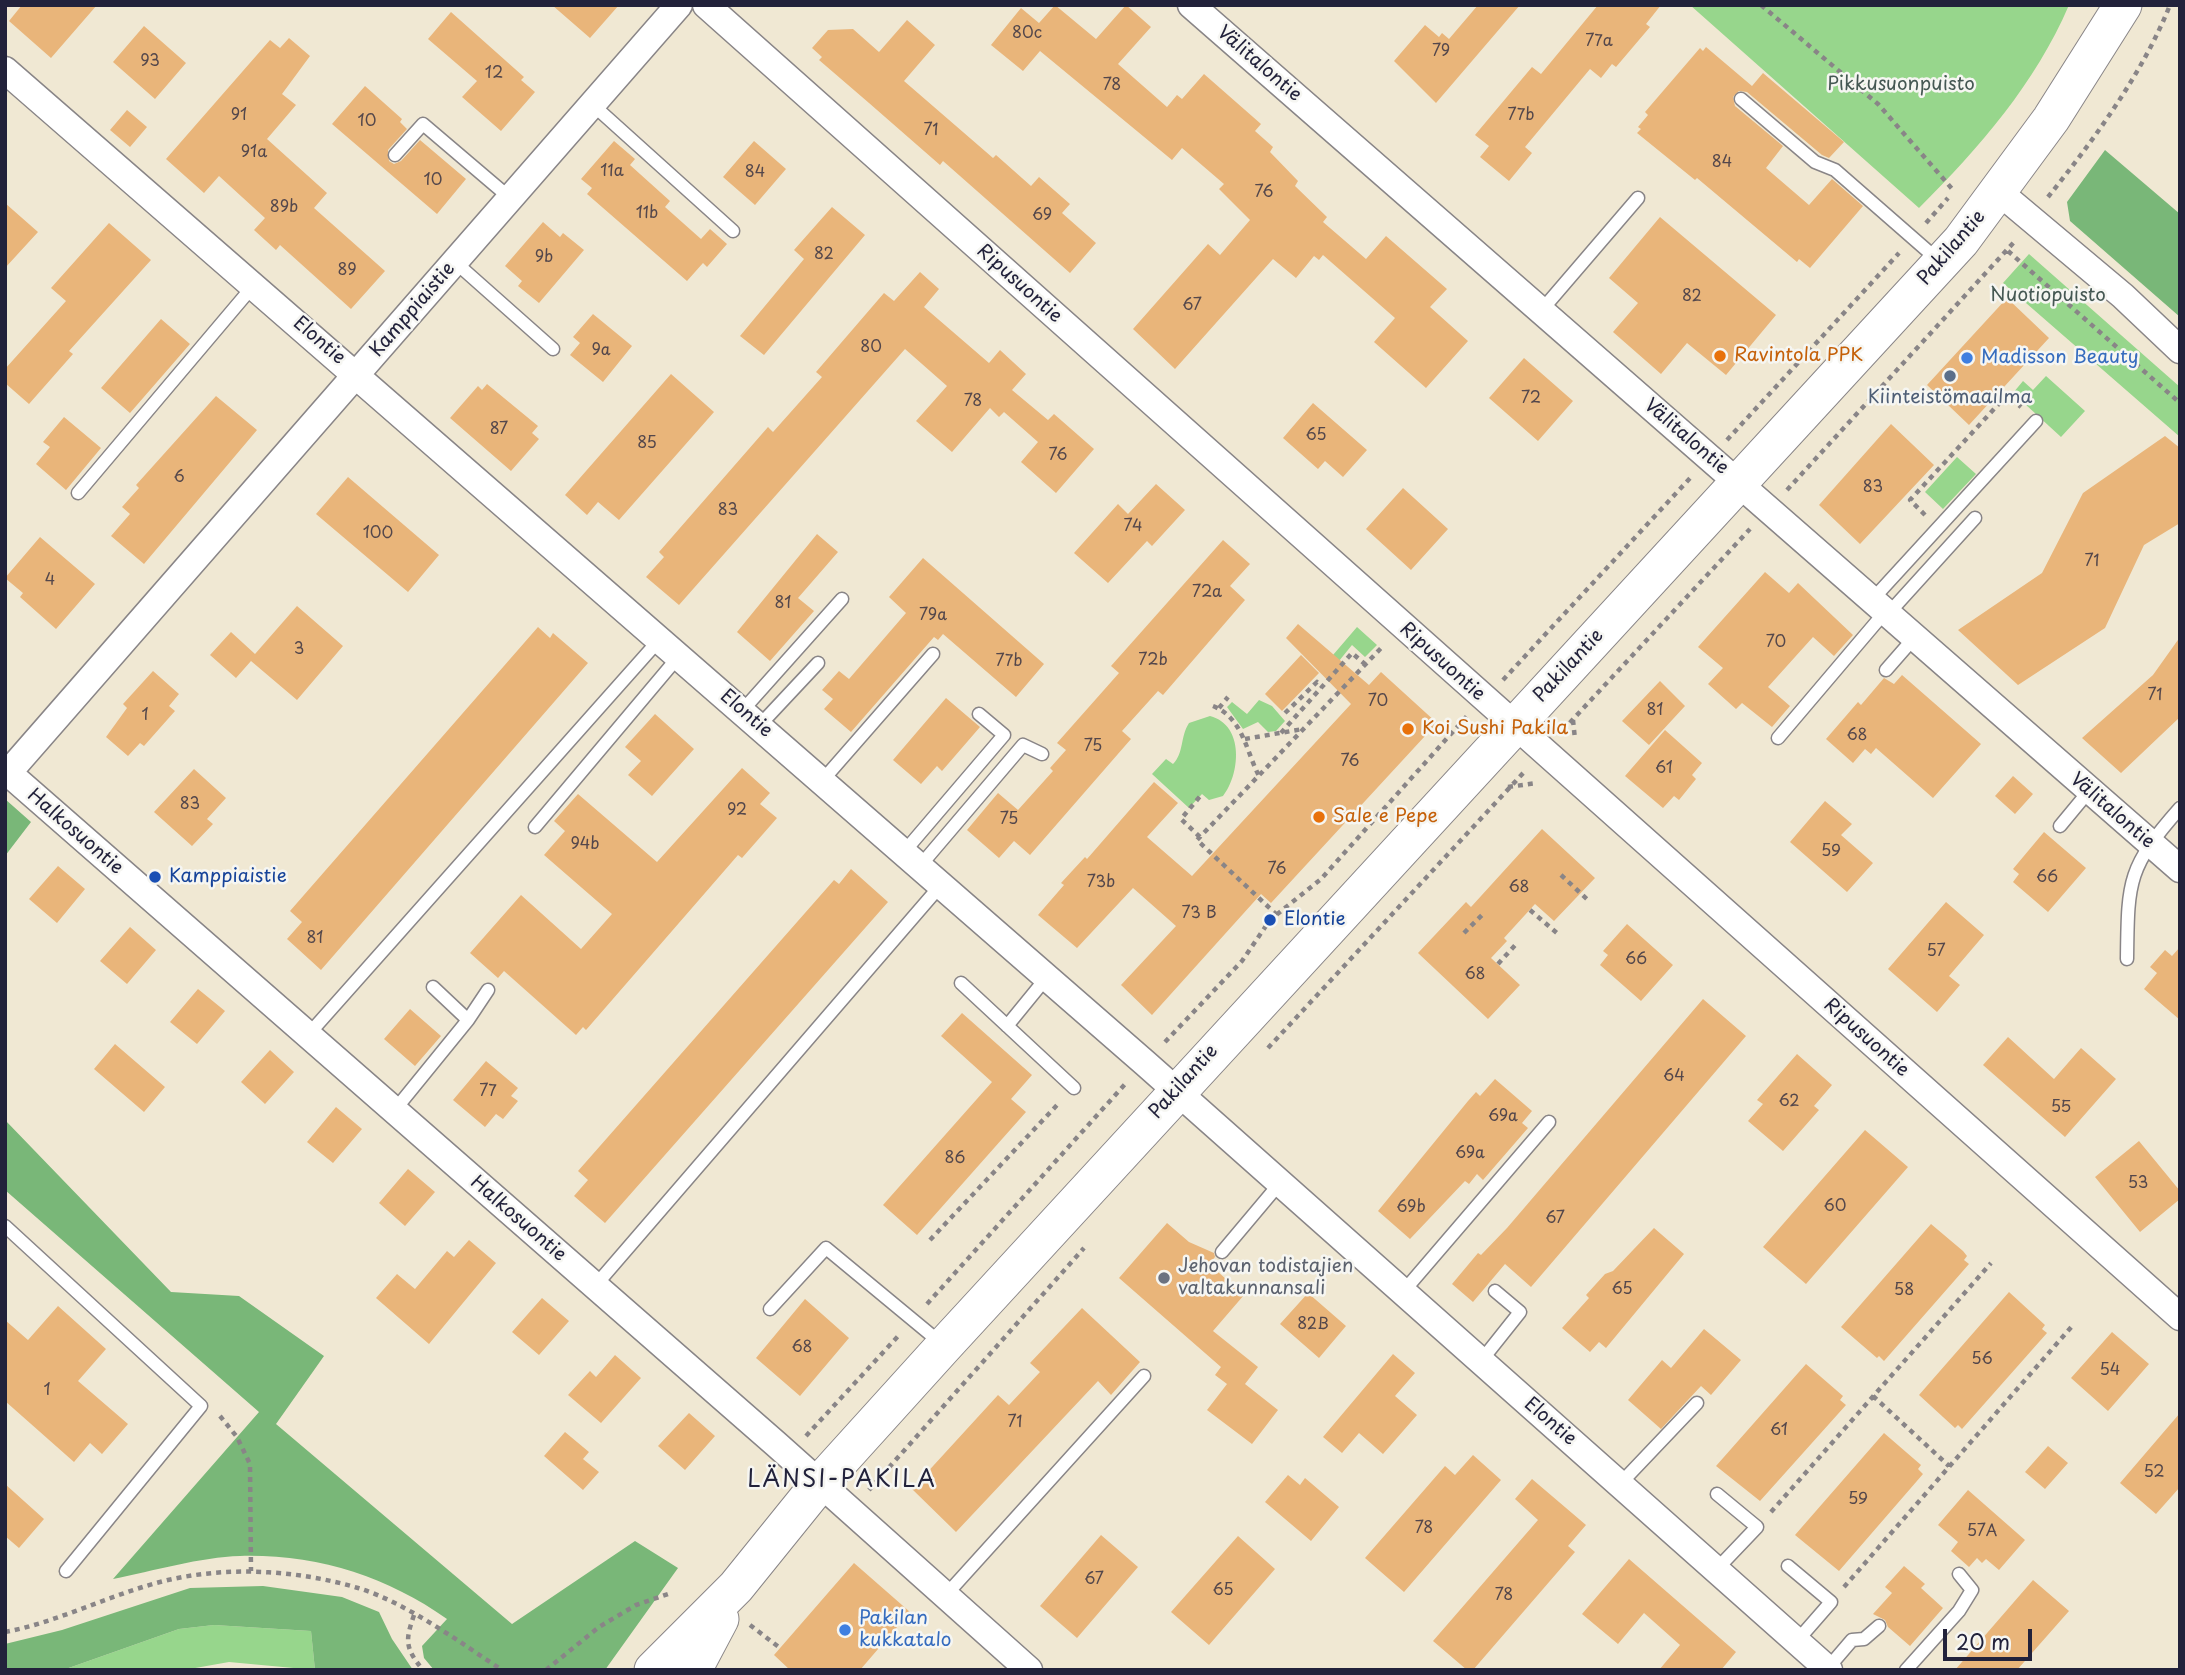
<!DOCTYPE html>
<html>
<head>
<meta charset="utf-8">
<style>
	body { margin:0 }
	#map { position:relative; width:2185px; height:1675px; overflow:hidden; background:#f0e8d3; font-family:"Playpen Sans",sans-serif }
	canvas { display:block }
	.frame { position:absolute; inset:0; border:7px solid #22223b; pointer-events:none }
	.scale { position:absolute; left:1943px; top:1629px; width:89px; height:32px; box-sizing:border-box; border:4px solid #22223b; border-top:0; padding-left:9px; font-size:21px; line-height:24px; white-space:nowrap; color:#22223b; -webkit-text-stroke:5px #f6f6f2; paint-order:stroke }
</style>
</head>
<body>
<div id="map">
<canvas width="2185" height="1675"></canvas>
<div class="frame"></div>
<div class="scale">20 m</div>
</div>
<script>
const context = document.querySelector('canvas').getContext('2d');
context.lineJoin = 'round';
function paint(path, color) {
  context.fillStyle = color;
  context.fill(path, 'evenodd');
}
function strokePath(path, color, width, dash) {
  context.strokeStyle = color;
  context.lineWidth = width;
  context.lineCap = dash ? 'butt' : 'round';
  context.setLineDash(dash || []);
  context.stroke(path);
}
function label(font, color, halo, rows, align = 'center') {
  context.font = font + ' "Playpen Sans",sans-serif';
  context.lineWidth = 5;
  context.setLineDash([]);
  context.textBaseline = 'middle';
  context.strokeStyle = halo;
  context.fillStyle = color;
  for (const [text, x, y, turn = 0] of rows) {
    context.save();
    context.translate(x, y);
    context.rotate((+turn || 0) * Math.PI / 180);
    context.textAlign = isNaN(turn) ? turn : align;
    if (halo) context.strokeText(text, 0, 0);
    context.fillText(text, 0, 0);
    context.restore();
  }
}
const green = new Path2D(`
	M1690 5H2069C2035 84 1980 147 1919 208Z
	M2029 254 2180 387V437L2003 283Z
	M2046 376 2085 411 2061 437 2013 393 2023 381 2033 390Z
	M1957 457 1976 474 1943 509 1925 492Z
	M1357 627 1377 645 1365 657 1352 645 1326 677 1333 655Z
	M1259 700 1272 706 1285 721 1276 731 1268 732 1258 722 1243 729 1227 707 1232 702 1247 714Z
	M1210 716C1245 725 1240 775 1223 796L1209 800 1202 794 1189 808 1152 774 1166 759 1173 764C1184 753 1180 737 1189 723Z
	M214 1625 311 1631 315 1670 229 1662 184 1670H63L179 1629Z`);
const forest = new Path2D(`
	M2105 150 2180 214V317L2070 221 2067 202Z
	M5 799 31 822 5 856Z
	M5 1120 171 1292 239 1296 324 1356 276 1424 512 1624 635 1541 678 1568 605 1670H434L424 1658 422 1646 447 1619C386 1576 316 1554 240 1556 201 1557 153 1571 113 1579L259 1412 5 1190Z
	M263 1586 342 1597 379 1612 392 1639 413 1670H315L311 1631 214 1625 179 1629 63 1670H5V1644L62 1630 190 1588Z`);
const building = new Path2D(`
	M22 5H97L51 58 9 21Z
	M552 5H619L590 38Z
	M1055 5 1096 39 1126 5 1151 27 1118 64 1167 107 1177 95 1182 99 1204 74 1261 124 1255 131 1273 147 1270 152 1298 181 1295 186 1327 217 1323 222 1366 259 1386 236 1447 289 1430 307 1468 341 1426 388 1374 342 1395 318 1323 255 1319 260 1314 256 1296 278 1273 259 1175 369 1133 329 1208 244 1220 255 1250 220 1219 189 1224 184 1182 148 1172 160 1040 51 1023 71 991 45 1021 8 1039 23Z
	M1478 5H1520L1436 103 1394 61 1425 25 1439 37 1442 33 1449 39Z
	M1598 5H1661L1646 24 1650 27 1616 67 1612 64 1601 78 1590 69 1525 147 1532 153 1509 181 1480 157 1489 146 1475 135 1532 67 1541 74Z
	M451 12 524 77 521 80 535 92 501 131 462 97 477 81 428 39Z
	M907 20 935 45 904 81 993 158 996 155 1031 186 1039 177 1070 204 1062 213 1096 243 1070 273 943 161 940 165 869 103 819 60 822 57 812 48 828 30 853 29 879 52Z
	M144 26 186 63 155 99 113 62Z
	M289 38 310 56 282 94 296 105 267 139 327 193 314 208 385 271 351 309 280 245 276 250 254 230 265 218 219 176 204 193 166 159 270 40 280 48Z
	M1706 47 1752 86 1763 73 1844 142 1829 158 1822 155 1747 92 1739 91 1733 97 1735 106 1783 146 1766 168 1809 205 1832 179 1863 206 1810 268 1799 259 1797 262 1697 178 1695 180 1637 133 1641 129 1638 127 1648 115 1645 112 1700 48 1703 51Z
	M365 86 402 119 400 122 407 129 388 150 389 161 394 164 401 161 420 140 466 179 437 214 332 124Z
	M127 110 147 127 130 147 110 130Z
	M614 141 635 159 630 165 670 201 665 207 701 239 710 229 727 244 707 267 703 263 687 281 587 194 592 188 581 179Z
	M754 141 786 169 755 205 723 177Z
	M5 203 38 232 5 268Z
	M832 207 865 235 764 355 740 336 804 259 794 250Z
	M1660 217 1776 315 1726 375 1687 343 1661 374 1613 332 1638 303 1609 278Z
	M543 222 560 237 563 233 584 250 539 303 518 286 522 281 505 266Z
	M109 223 151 260 69 351 73 354 29 404 5 383V369L66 301 51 288Z
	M920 272 939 289 924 307 989 363 1000 350 1026 374 1012 390 1048 420 1054 414 1094 449 1056 493 1021 462 1038 442 1004 412 999 417 990 408 952 452 916 421 947 386 905 349 679 605 646 577 664 557 659 552 768 427 773 432 822 377 816 372 884 293 894 301Z
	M2007 298 2049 338 1969 425 1927 385Z
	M593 314 632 346 603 382 570 355 580 343 573 337Z
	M161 319 190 344 130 413 101 388Z
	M1524 358 1573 401 1538 441 1489 398Z
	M671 374 714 412 619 520 598 502 587 515 565 495Z
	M487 384 538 426 532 433 539 439 511 471 450 418 478 386 482 390Z
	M216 396 257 430 144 564 111 536 130 514 122 507 139 488 136 485Z
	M1313 403 1367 450 1343 477 1325 461 1318 469 1283 438Z
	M64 417 101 448 66 490 36 464 50 447 43 442Z
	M1891 424 1934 465 1860 544 1819 505Z
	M2165 436 2180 448V523L2144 545 2105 628 2018 685 1958 630 2042 573 2083 493Z
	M348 477 439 555 408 592 316 514Z
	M1156 484 1185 510 1152 546 1147 541 1108 583 1074 553 1118 504 1128 514Z
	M1403 488 1448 529 1411 570 1366 529Z
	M817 534 838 552 798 598 814 611 770 661 737 632Z
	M40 537 95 584 56 629 20 597 23 593 5 578Z
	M1223 540 1250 564 1230 586 1245 600 1163 695 1158 691 1122 731 1131 739 1030 855 1014 841 999 858 967 830 998 793 1018 810 1053 771 1050 768 1066 750 1057 743 1119 673 1111 666Z
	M923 558 1044 664 1016 697 943 634 938 640 934 637 851 732 824 709 833 699 822 690 839 671 849 679 906 613 889 597Z
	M1765 572 1789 593 1798 583 1853 635 1834 656 1813 637 1768 687 1790 706 1772 727 1742 703 1736 709 1708 684 1723 668 1698 647Z
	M297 606 343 646 297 700 251 661 236 678 210 655 231 632 255 654Z
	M1298 624 1369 685 1381 672 1437 723 1271 903 1261 894 1152 1015 1121 985 1176 926 1133 888 1077 948 1038 915 1064 885 1061 883 1085 857 1087 859 1154 782 1178 803 1147 837 1192 876 1351 704 1286 638Z
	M538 627 550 638 553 633 588 663 321 970 287 939 302 922 290 911Z
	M2180 637V717L2121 773 2082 738 2153 675Z
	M1301 655 1319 673 1282 711 1265 694Z
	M153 671 179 694 169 706 175 711 144 746 140 743 128 756 106 737 127 708 123 704Z
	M1902 675 1981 744 1933 798 1876 748 1871 754 1865 749 1853 763 1826 739 1858 702 1861 705 1884 678 1894 684Z
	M1660 681 1685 706 1649 745 1622 721Z
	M946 698 980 727 942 771 937 766 921 784 893 760Z
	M655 714 694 749 652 796 628 775 641 761 625 747Z
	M1665 730 1702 763 1692 775 1696 779 1679 800 1674 796 1663 808 1625 776Z
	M742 768 770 793 760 804 777 818 742 858 738 855 586 1030 583 1027 576 1035 504 971 498 978 470 953 521 895 581 949 612 914 544 855 565 831 554 821 578 794 657 862Z
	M194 769 226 798 207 819 213 824 192 846 154 812Z
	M2013 776 2033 794 2015 814 1995 796Z
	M1825 801 1852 824 1841 835 1873 863 1847 892 1790 842Z
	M1542 829 1595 878 1554 921 1535 904 1504 938 1507 941 1491 958 1520 985 1488 1019 1418 953 1466 902 1471 907Z
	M2044 832 2086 868 2048 912 2013 882 2019 874 2013 869Z
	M58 866 85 889 57 923 29 899Z
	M851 869 888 902 605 1223 574 1196 588 1180 578 1171 834 880 839 884Z
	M1946 902 1984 935 1949 976 1960 985 1937 1012 1888 969Z
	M1627 924 1673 965 1641 1001 1600 965 1608 955 1603 951Z
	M130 927 156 950 127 984 100 961Z
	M2180 947V1020L2144 989 2157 973 2150 967 2165 950 2172 956Z
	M198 989 225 1011 197 1044 170 1022Z
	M1703 999 1746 1036 1531 1287 1505 1264 1473 1302 1452 1284 1478 1253 1481 1255 1507 1228Z
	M410 1009 441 1036 415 1066 384 1039Z
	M962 1013 1032 1075 1011 1099 1026 1112 917 1235 883 1205 992 1082 941 1036Z
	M2008 1037 2054 1079 2081 1048 2116 1079 2065 1137 1983 1065Z
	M115 1044 165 1087 144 1112 94 1069Z
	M270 1050 294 1072 265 1104 241 1082Z
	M1797 1054 1832 1085 1814 1106 1819 1110 1783 1151 1748 1121 1763 1104 1757 1100Z
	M486 1061 518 1088 511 1096 518 1101 503 1119 496 1114 485 1127 453 1100Z
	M1495 1079 1532 1111 1522 1123 1528 1128 1483 1180 1477 1174 1469 1184 1465 1181 1410 1239 1378 1211 1468 1101 1476 1092 1480 1096Z
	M336 1107 362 1129 333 1163 307 1142Z
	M1865 1130 1908 1167 1806 1284 1763 1247Z
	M2139 1141 2180 1191V1199L2140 1232 2095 1177Z
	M408 1169 435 1192 405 1226 379 1203Z
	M1167 1223 1189 1242 1214 1253 1215 1257 1209 1264 1244 1295 1213 1331 1258 1367 1245 1384 1278 1410 1252 1444 1207 1410 1227 1384 1215 1375 1221 1367 1119 1278Z
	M1931 1224 1963 1251 1967 1256 1964 1260 1969 1264 1884 1361 1879 1356 1877 1358 1841 1327Z
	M1654 1228 1684 1254 1606 1348 1599 1342 1590 1352 1562 1328 1589 1298 1586 1295 1605 1274 1613 1271Z
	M469 1240 496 1263 429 1344 376 1298 397 1274 415 1289 447 1251 454 1257Z
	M2009 1292 2045 1325 2042 1329 2047 1333 1962 1429 1958 1425 1955 1428 1919 1395Z
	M1308 1293 1346 1326 1319 1358 1280 1324Z
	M542 1298 569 1321 539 1355 512 1332Z
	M805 1299 849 1338 800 1396 756 1358Z
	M58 1306 106 1349 78 1381 128 1424 102 1454 90 1443 74 1462 5 1401V1320L28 1340Z
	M1082 1308 1140 1362 1111 1395 1098 1381 956 1532 912 1489 998 1395 1009 1405 1040 1372 1030 1363Z
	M1704 1329 1741 1360 1711 1395 1701 1386 1661 1429 1628 1400 1662 1360 1671 1368Z
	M2112 1332 2149 1364 2108 1411 2071 1378Z
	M1393 1354 1415 1373 1395 1396 1417 1415 1383 1454 1359 1433 1342 1453 1323 1437Z
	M615 1355 641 1378 601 1423 568 1395 590 1371 596 1377Z
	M1806 1364 1843 1396 1840 1400 1846 1405 1760 1501 1716 1466Z
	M689 1413 715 1436 685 1470 658 1446Z
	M2180 1413V1487L2156 1514 2120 1483Z
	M565 1432 589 1452 583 1459 599 1472 583 1490 544 1456Z
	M1884 1433 1921 1465 1918 1469 1923 1474 1839 1571 1795 1535Z
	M2048 1446 2068 1463 2045 1489 2025 1472Z
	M1473 1455 1501 1480 1404 1592 1365 1558 1445 1466 1455 1475Z
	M1288 1475 1300 1485 1305 1478 1339 1507 1311 1541 1265 1502Z
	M1532 1479 1586 1525 1568 1546 1575 1552 1473 1670H1467L1433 1641 1538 1520 1515 1499Z
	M5 1484 44 1519 19 1548 5 1536Z
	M1968 1490 2025 1540 1999 1570 1986 1559 1982 1563 1977 1558 1969 1567 1951 1551 1958 1542 1938 1525Z
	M1101 1535 1138 1567 1077 1638 1040 1606Z
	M1238 1536 1275 1569 1209 1645 1171 1612Z
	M1629 1559 1736 1652 1721 1670H1659L1680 1645 1644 1613 1618 1644 1582 1614Z
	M854 1563 910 1612 860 1670H790L774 1655Z
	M1904 1566 1925 1584 1921 1588 1943 1608 1910 1646 1888 1627 1885 1620 1873 1614 1892 1593 1885 1587Z
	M2033 1580 2069 1611 2017 1670H1955Z`);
const path = new Path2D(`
	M1761 5 1878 104 1954 191
	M2048 197C2093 141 2143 73 2170 5
	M1926 223 1948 198
	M2008 251 2180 403
	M1727 440 1899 253
	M1787 490 2015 241
	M1925 515 1910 500 2007 395 2021 407
	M1503 680 1692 476
	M1213 706C1243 718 1246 751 1259 776
	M1219 708 1228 697
	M1285 713 1317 682 1322 687
	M1573 720 1575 739
	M1563 730 1750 529
	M1281 733 1352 653 1366 665
	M1245 739 1303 729
	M1508 787 1537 783
	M1200 837 1181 819 1202 794
	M1561 875 1589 901
	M1530 910 1558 934
	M1277 915 1197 840 1384 645
	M1464 933 1485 912
	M1498 964 1518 942
	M1165 1042 1242 961 1270 920 1321 879 1467 716
	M1268 1048 1526 770
	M930 1240 1059 1103
	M927 1304 1127 1082
	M1873 1396 1949 1466
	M220 1416 237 1437 250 1464 251 1571
	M806 1436 900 1334
	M869 1490 1084 1248
	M1771 1512 1991 1263
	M1844 1587 2074 1324
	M414 1615C405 1641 405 1648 423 1670
	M750 1625 780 1648
	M5 1632C59 1622 113 1593 168 1580 229 1566 298 1570 358 1588 405 1602 461 1643 502 1670
	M546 1670 599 1627 636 1605 668 1594`);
const lane = new Path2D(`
	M1741 99 1815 162 1835 170 1938 260
	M592 104 733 231
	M395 155 423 124 510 198
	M455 262 553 349
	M1541 311 1638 198
	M78 493 254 285
	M1872 600 2036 421
	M1888 614 1975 518
	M1886 670 1914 638
	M742 711 842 599
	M759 726 818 663
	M1778 738 1885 612
	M822 781 933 654
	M2060 826 2089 791
	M535 827 679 656
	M904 852 1004 735 979 714
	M920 866 1023 745 1042 754
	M2127 959C2128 881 2127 868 2180 808
	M961 983 1074 1088
	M433 987 468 1020
	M1007 1026 1047 977
	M308 1035 660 639
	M394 1111 468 1020 488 990
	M5 1226 201 1406 66 1571
	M1222 1252 1280 1183
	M595 1286 941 885
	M1403 1292 1549 1122
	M770 1309 826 1248 942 1344
	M1481 1361 1520 1312 1495 1291
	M1620 1484 1697 1403
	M1788 1566 1831 1602 1797 1641
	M1716 1570 1757 1527 1717 1494
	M945 1596 1144 1376
	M1828 1668 1852 1640 1864 1639 1879 1626
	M1906 1670 1959 1611 1972 1590 1959 1574`);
const street = new Path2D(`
	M706 5 2180 1317
	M1191 5 2180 869
	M5 70 1145 1063 1829 1670
	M1999 192 2123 296 2180 350
	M5 770 776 1444 1029 1670
	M8 773 679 5`);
const secondary = new Path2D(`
	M653 1670 736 1587 820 1483 944 1346 1961 241 2051 119 2123 5
	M693 1670 720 1619`);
const markers = [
	[1720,356,7,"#e8710a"],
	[1967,358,7,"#3f7fe0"],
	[1950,376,7,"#5c6f8a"],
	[1408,729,7,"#e8710a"],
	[1319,817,7,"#e8710a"],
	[155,877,7,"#1a4fb4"],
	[1270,920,7,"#1a4fb4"],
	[1164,1278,7,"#6b7280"],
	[845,1630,7,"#3f7fe0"]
];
const numberNames = [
	["80c",1027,34],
	["77a",1599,42],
	["79",1441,52],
	["93",150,62],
	["12",494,74],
	["78",1112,86],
	["91",239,116],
	["77b",1521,116],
	["10",367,122],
	["71",931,131],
	["91a",254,153],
	["84",1722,163],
	["11a",612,172],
	["84",755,173],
	["10",433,181],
	["76",1264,193],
	["89b",284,208],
	["11b",647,214],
	["69",1042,216],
	["82",824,255],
	["9b",544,258],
	["89",347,271],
	["82",1692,297],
	["67",1192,306],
	["80",871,348],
	["9a",601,351],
	["72",1531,399],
	["78",973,402],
	["87",499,430],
	["65",1316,436],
	["85",647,444],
	["76",1058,456],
	["6",179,478],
	["83",1873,488],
	["83",728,511],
	["74",1133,527],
	["100",378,534],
	["71",2092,562],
	["4",50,581],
	["72a",1207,593],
	["81",783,604],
	["79a",933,616],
	["70",1776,643],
	["3",299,650],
	["72b",1153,661],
	["77b",1009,662],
	["71",2155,696],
	["70",1378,702],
	["81",1655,711],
	["1",145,716],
	["68",1857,736],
	["75",1093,747],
	["76",1350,762],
	["61",1664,769],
	["83",190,805],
	["92",737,811],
	["75",1009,820],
	["94b",585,845],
	["59",1831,852],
	["76",1277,870],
	["66",2047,878],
	["73b",1101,883],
	["68",1519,888],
	["73 B",1199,914],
	["81",315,939],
	["57",1936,952],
	["66",1636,960],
	["68",1475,975],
	["64",1674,1077],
	["77",488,1092],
	["62",1789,1102],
	["55",2061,1108],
	["69a",1503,1117],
	["69a",1470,1154],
	["86",955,1159],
	["53",2138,1184],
	["60",1835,1207],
	["69b",1411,1208],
	["67",1555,1219],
	["65",1622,1290],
	["58",1904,1291],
	["82B",1313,1325],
	["68",802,1348],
	["56",1982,1360],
	["54",2110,1371],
	["1",47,1391],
	["71",1015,1423],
	["61",1779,1431],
	["52",2154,1473],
	["59",1858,1500],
	["78",1424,1529],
	["57A",1982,1532],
	["67",1094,1580],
	["65",1223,1591],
	["78",1504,1596]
];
const streetNames = [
	["Välitalontie",1259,64,41],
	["Pakilantie",1952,248,-49],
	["Ripusuontie",1019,284,42],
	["Kamppiaistie",413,310,-49],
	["Elontie",319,341,41],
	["Välitalontie",1686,437,41],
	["Ripusuontie",1442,662,42],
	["Pakilantie",1569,666,-47],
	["Elontie",746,714,41],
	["Välitalontie",2112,811,41],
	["Halkosuontie",75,832,41],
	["Ripusuontie",1866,1038,42],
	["Pakilantie",1184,1082,-48],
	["Halkosuontie",518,1219,41],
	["Elontie",1550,1422,41]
];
const parkNames = [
	["Pikkusuonpuisto",1901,85],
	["Nuotiopuisto",2048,296]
];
const foodNames = [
	["Ravintola PPK",1734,356],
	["Koi Sushi Pakila",1422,729],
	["Sale e Pepe",1333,817]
];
const shopNames = [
	["Madisson Beauty",1981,358],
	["Pakilan",859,1619],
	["kukkatalo",859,1641]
];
const serviceNames = [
	["Kiinteistömaailma",1950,398]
];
const transitNames = [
	["Kamppiaistie",169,877],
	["Elontie",1284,920]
];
const worshipNames = [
	["Jehovan todistajien",1178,1267],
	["valtakunnansali",1178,1289]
];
const quarterNames = [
	["LÄNSI-PAKILA",842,1481]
];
paint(green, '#97d68c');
paint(forest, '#79b778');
paint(building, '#e9b57a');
strokePath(lane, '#898587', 15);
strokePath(street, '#898587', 29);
strokePath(secondary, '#898587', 39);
strokePath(path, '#898587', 4.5, [5, 5]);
strokePath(lane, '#fff', 12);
strokePath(street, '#fff', 26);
strokePath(secondary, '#fff', 37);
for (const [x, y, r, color] of markers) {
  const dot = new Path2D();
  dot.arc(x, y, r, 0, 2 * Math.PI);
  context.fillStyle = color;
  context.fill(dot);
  strokePath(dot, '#f6f6f2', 2.5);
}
label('16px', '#54474b', null, numberNames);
label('19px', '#22223b', '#f6f6f2', streetNames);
label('19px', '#455853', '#f6f6f2', parkNames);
label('19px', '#c56008', '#f6f6f2', foodNames, 'left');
label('19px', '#366cbe', '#f6f6f2', shopNames, 'left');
label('19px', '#4e5e75', '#f6f6f2', serviceNames);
label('19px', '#164399', '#f6f6f2', transitNames, 'left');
label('19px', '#5b616d', '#f6f6f2', worshipNames, 'left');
context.letterSpacing = '2px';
label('23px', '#22223b', '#f6f6f2', quarterNames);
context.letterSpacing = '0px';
</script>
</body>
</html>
